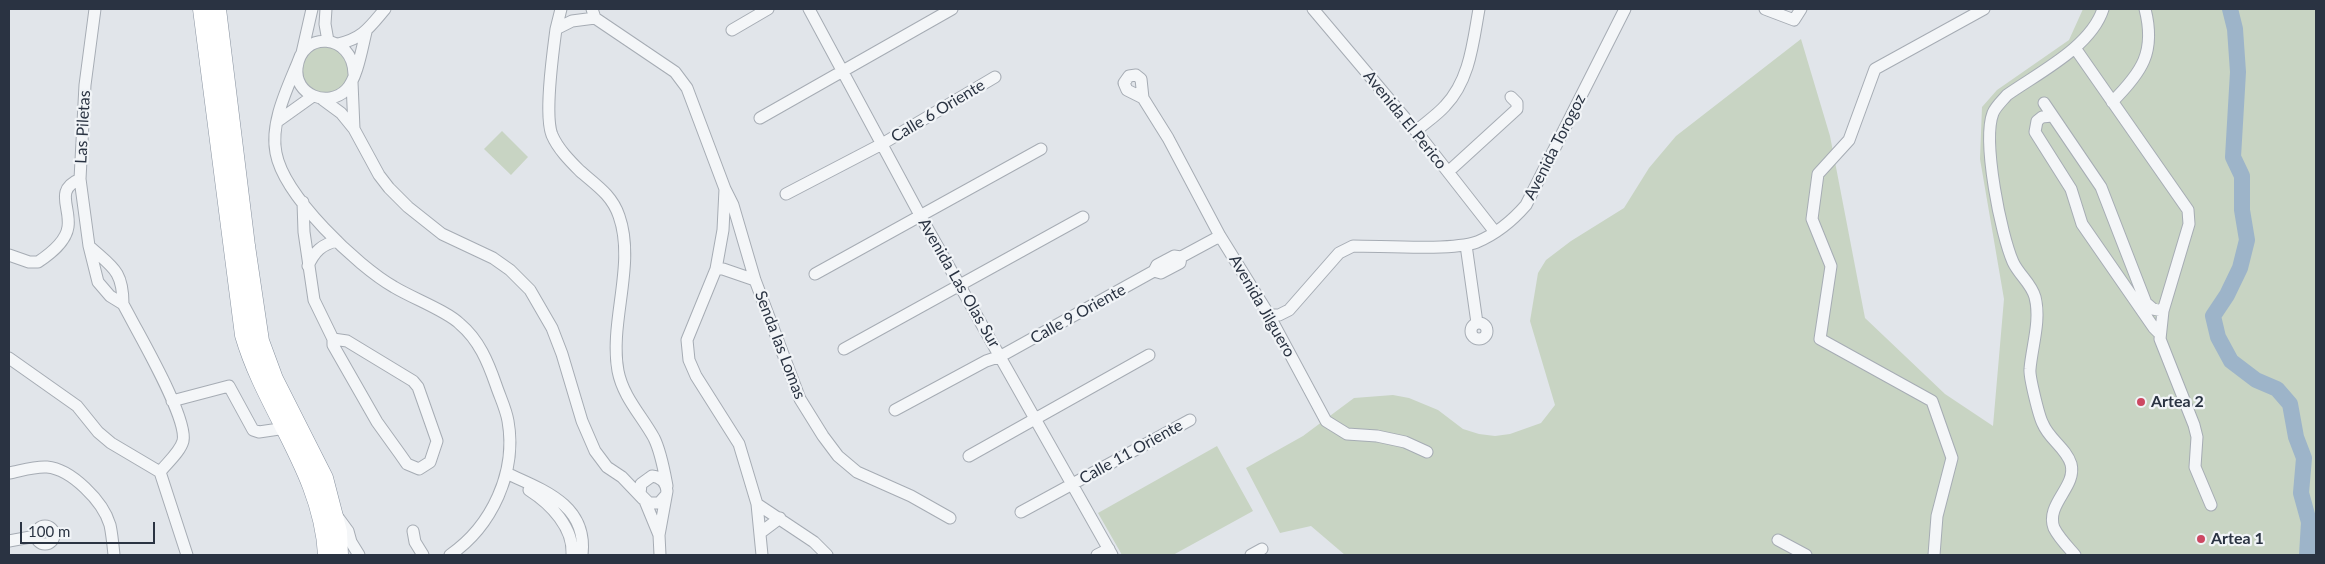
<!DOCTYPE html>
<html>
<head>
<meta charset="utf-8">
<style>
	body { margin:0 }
	#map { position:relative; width:2325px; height:564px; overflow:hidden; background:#e1e5ea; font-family:Lato,sans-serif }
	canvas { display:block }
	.frame { position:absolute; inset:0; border:10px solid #2a3342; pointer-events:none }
	.scale { position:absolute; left:20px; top:522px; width:135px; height:22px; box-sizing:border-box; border:2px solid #2a3342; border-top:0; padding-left:6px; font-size:15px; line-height:18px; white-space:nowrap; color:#2a3342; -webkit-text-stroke:4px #f1f4f7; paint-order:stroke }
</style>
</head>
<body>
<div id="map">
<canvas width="2325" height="564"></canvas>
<div class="frame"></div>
<div class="scale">100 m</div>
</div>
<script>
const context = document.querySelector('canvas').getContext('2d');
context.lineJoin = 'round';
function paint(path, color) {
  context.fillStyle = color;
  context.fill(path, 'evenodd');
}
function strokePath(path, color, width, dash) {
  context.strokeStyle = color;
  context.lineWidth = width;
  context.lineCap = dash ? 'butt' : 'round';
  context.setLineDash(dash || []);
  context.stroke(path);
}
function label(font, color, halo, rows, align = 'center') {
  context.font = font + ' Lato,sans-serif';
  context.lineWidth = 4.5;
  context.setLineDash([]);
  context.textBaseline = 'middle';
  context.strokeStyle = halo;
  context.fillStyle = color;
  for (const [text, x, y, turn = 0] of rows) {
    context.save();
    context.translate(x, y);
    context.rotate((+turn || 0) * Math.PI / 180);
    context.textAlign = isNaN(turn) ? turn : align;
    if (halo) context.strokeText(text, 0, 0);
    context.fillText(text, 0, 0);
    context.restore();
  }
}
const green = new Path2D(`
	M2083 9H2316V555H1345L1311 526 1280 533 1246 468 1303 436 1354 398 1393 395 1409 398 1438 410 1463 429 1479 434 1495 436 1510 434 1541 423 1555 405 1530 321 1538 273 1546 260 1571 241 1624 208 1649 168 1676 136 1801 39 1830 136 1865 318 1945 394 1993 426 2004 299 1980 159 1982 107 1997 90 2069 40Z
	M302 70a24 24 0 1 1 48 0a24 24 0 1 1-48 0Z
	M502 131 528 157 511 175 484 149Z
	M1217 446 1253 511 1173 555H1122L1098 513Z`);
const river = new Path2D(`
	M2230 9 2235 29 2238 72 2233 157 2242 176V210L2247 240 2240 268 2227 295 2213 316 2218 337 2231 361 2256 380 2277 389 2290 404 2296 437 2304 458 2301 493 2309 522 2307 555`);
const minor = new Path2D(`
	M95 9 85 85 80 179 89 246 98 282 110 296 123 304 130 317C142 340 188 419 183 441 180 452 167 463 160 472
	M326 9 325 24 328 41
	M592 9 595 18 675 72 687 88 725 189 723 230 716 269 687 340 689 360 696 376 739 444 757 504 762 555
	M809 9 921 217 1112 555
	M1313 9 1416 131 1495 232
	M1765 9 1794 20 1801 9
	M595 18 572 21 556 29C553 52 544 115 552 135 558 149 570 161 580 171 596 185 612 195 619 216 636 264 609 322 618 371 623 397 642 416 654 438 661 452 664 470 667 486
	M556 29 561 9
	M732 30 768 9
	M338 44C363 38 369 28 385 9
	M2075 48 2188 210 2189 224 2163 311 2160 339 2194 425 2197 437 2195 467 2211 505
	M302 53 312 9
	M298 62C287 89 270 123 276 153 284 196 357 266 394 287 412 298 447 311 460 324 479 340 488 362 496 385 500 397 506 409 508 421 517 472 492 526 450 555
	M354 74C353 33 301 30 297 68 294 95 328 108 346 90 357 79 362 48 366 32
	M352 82 354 129
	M1143 98 1127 90 1124 83 1129 76 1136 75 1141 79 1143 98 1168 138 1220 236 1269 315 1326 421 1347 434 1377 436 1405 442 1427 452
	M322 99 341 113 354 129 379 175 389 188 408 207 442 234 493 258 510 270 530 290 552 328 562 354 582 421 595 451 607 467 622 477 643 499
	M2112 102C2142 72 2156 52 2145 9
	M2044 103 2101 187 2146 303 2153 309 2163 311
	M2052 116 2042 117 2037 121 2035 132 2071 189 2082 224 2154 328 2160 334
	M760 118 952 9
	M278 121 313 96
	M1416 131C1425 123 1437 115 1445 106 1470 80 1473 42 1479 9
	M1448 172 1517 109V103L1511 97
	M725 189 733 205 755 280 800 399 823 436 838 456 857 472 911 496 950 518
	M786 194 882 144 995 77
	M303 202 304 232 314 300 333 339V345L377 422 400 454 407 464 419 469 430 462 437 441 418 387 413 381 347 341 333 339
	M1466 245 1477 323
	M89 246C112 267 123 270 123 304
	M9 255 29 262H38C50 254 66 242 68 227 71 207 54 190 80 179
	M308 266C314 252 322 244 337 241
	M716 269H723L755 280
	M1154 271 1161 273 1180 263 1181 257
	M815 274 1041 149
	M1269 315H1279L1289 310 1339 253 1353 246C1384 246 1451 251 1477 242 1496 234 1513 220 1526 205L1625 9
	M1471 331a8 8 0 1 1 16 0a8 8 0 1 1-16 0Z
	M844 349 1083 217
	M9 358 77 406 98 432 111 443 160 472 187 555
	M172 401 229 386 253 430 259 432 286 428
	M895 410 986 361 1001 356 1154 271 1157 265 1174 256 1181 257 1220 236
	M969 456 1149 355
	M9 473C20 471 35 466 47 467 71 469 103 501 110 525 112 534 113 545 114 555
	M506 473C543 490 588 505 582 555
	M529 490C551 504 574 528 572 555
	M645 501 659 535
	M757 504 814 542 827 555
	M1021 512 1190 420
	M337 516 348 531 351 542 359 555
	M36 535a9 9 0 1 1 18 0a9 9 0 1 1-18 0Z
	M413 531 415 542 423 555
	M760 533 780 518
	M1778 540 1806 555
	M9 541 36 536
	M660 555 659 535 667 491C666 482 661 477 652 476L641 484 640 494 649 503H659L666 495
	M1097 555 1109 549
	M1251 555 1262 549
	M1934 555 1937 516 1952 458 1932 401 1820 339 1831 266 1812 219 1818 174 1849 140 1875 69 1984 9
	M2075 555C2068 547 2059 538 2054 528 2045 504 2077 487 2071 464 2066 448 2049 439 2043 424 2039 417 2029 376 2030 369 2032 346 2041 320 2035 297 2031 283 2019 275 2013 262 2001 235 1982 141 1993 113 1996 106 2002 101 2007 95 2038 73 2091 47 2103 9`);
const highway = new Path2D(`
	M202 9 244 335C266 411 323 473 327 555
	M217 9 246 246 260 341 274 379 324 478 338 532 339 555`);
const markers = [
	[2141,402,5,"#cd4862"],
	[2201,539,5,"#cd4862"]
];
const streetNames = [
	["Calle 6 Oriente",938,111,-31],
	["Avenida El Perico",1405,120,51],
	["Las Piletas",83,127,-87],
	["Avenida Torogoz",1555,147,-63],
	["Avenida Las Olas Sur",959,283,60],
	["Avenida Jilguero",1262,306,60],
	["Calle 9 Oriente",1078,314,-29],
	["Senda las Lomas",780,345,69],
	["Calle 11 Oriente",1131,452,-29]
];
const poiNames = [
	["Artea 2",2151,402],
	["Artea 1",2211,539]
];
paint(green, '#c8d4c3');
strokePath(river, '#9db4c9', 16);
strokePath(minor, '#a6acb4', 13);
strokePath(highway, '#8993a0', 19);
strokePath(minor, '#f4f6f8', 11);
strokePath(highway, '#fff', 18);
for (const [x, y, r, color] of markers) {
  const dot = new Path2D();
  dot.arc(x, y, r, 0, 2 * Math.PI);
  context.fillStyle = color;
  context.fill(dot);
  strokePath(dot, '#f1f4f7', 2);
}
label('16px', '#2a3342', '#f1f4f7', streetNames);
label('bold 16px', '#2a3342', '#f1f4f7', poiNames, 'left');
</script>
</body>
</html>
